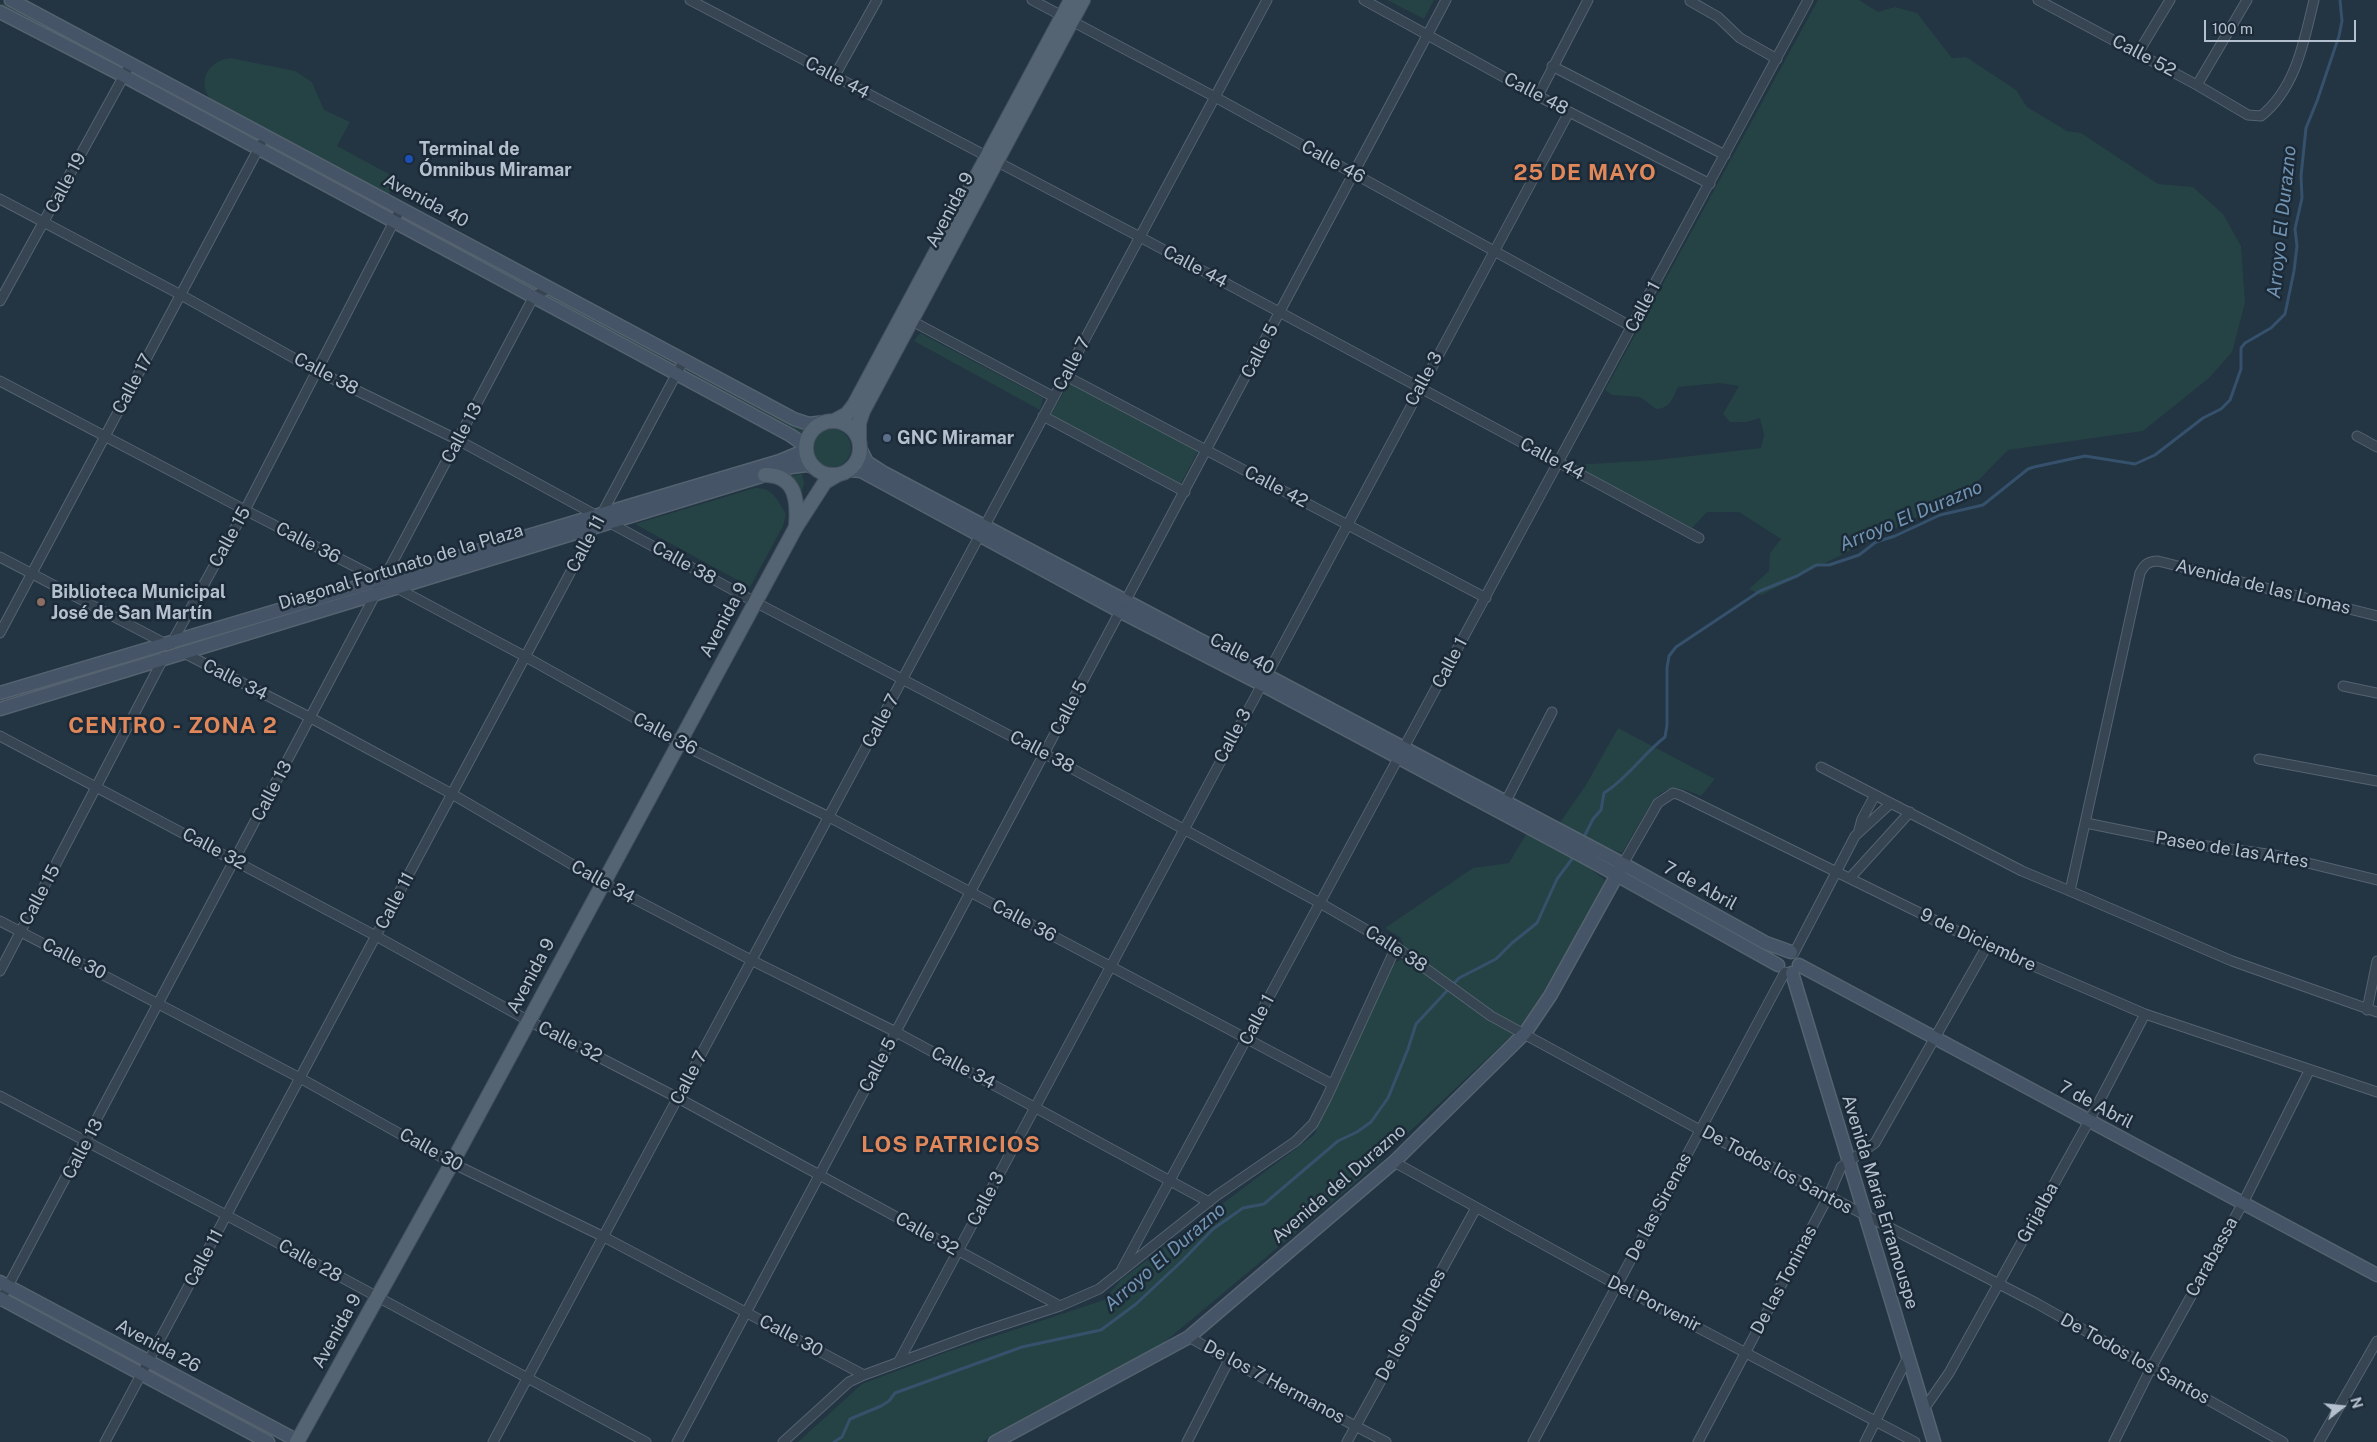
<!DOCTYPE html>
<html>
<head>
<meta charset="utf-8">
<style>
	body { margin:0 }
	#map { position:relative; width:2377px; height:1442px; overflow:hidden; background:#233443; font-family:"Public Sans",sans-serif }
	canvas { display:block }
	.north { position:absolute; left:2317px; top:1382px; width:50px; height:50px; -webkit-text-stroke:4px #1c2a38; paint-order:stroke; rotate:74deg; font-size:14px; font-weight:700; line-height:20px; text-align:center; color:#b4c0cd }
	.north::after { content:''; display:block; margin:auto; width:18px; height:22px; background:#b4c0cd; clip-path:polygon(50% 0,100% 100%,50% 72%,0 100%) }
	.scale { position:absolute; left:2204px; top:20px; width:152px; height:22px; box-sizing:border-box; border:2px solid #b4c0cd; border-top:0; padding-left:6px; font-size:15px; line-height:18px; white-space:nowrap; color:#b4c0cd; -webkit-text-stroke:4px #1c2a38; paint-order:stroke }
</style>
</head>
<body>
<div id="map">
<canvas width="2377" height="1442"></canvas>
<div class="north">N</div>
<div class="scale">100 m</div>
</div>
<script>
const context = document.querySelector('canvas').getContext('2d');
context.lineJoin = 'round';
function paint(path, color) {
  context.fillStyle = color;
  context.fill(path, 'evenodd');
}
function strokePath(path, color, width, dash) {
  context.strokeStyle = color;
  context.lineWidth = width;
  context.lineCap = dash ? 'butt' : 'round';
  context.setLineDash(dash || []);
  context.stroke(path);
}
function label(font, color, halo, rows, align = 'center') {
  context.font = font + ' "Public Sans",sans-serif';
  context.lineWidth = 5;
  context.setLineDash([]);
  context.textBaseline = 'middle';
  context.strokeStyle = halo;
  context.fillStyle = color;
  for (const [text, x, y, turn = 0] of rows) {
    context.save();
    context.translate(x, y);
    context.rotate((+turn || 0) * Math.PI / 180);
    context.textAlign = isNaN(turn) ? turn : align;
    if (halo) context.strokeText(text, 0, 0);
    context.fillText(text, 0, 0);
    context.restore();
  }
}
const green = new Path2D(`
	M1387 0H1434L1424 19Z
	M1818 0H1859L1878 12 1895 7 1917 13 1952 58 1966 57 2016 90 2027 107 2067 131 2081 133 2158 184 2193 187 2223 214 2241 246 2245 303 2232 352 2209 378 2143 431 2008 450 1966 493 1761 595 1749 589 1769 571 1770 553 1781 539 1739 512H1707L1692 528 1574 465 1656 460 1761 448 1764 435 1760 418 1747 422H1730L1723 414 1739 386 1719 383 1678 387C1672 399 1671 408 1656 409L1640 397 1612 395 1605 390Z
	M3 2 115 63V65L2 5Z
	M230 58 295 71 312 82 324 110 350 122 337 146 398 179 388 196 212 101C196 83 207 61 230 58Z
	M192 104 253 136 252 139 190 105Z
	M281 152 393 212V214L279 153Z
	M420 226 532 286V288L419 228Z
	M559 300 671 360V362L558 303Z
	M920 333 1043 398 1040 410 914 341Z
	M699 375 803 429 800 434 697 378Z
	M1069 383 1198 451 1180 485 1050 416Z
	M813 448a19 19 0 1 1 38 0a19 19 0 1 1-38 0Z
	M802 474 804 483 800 499 787 476Z
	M755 488C773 487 778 501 786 514L783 526 750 587 635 524Z
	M1618 728 1715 779 1701 796C1667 780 1658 790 1642 819 1635 830 1629 842 1622 853L1589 841 1559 824 1586 785Z
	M1527 833 1579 860 1607 882 1526 1022 1355 1183 1161 1345 982 1442H798L862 1384 947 1352 1104 1300 1122 1279 1314 1135 1393 964 1400 960H1406L1411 953 1404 947 1401 938 1385 928 1473 868 1509 863Z`);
const stream = new Path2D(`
	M1583 839 1593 819 1601 810 1604 793C1628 778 1643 754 1665 737L1667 725V668L1669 656 1676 647 1760 591 1797 576 1816 565H1829L1859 555 1876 542 1895 536 1940 515 1983 505 2028 469 2034 467 2085 456 2135 464 2155 455 2203 418 2221 409 2230 400 2241 369V348L2245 343 2271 328 2285 314 2294 271 2297 246 2295 229 2302 198 2301 176 2306 128 2317 101 2339 36 2342 21 2340 0
	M834 1442 842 1437 850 1419 881 1406 889 1401 895 1393 1022 1347 1101 1330 1136 1304 1182 1261 1213 1229 1243 1208 1264 1204 1338 1141 1357 1132 1371 1122 1388 1098 1408 1049 1416 1024 1459 978 1496 959 1512 943 1537 923 1557 879 1575 855`);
const street = new Path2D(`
	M690 0 1140 237 1699 538
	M1032 0 1215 97 1632 327
	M1364 0 1538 96 1710 184
	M2038 0 2197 85 2248 115 2261 116C2296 88 2304 41 2314 0
	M1690 1 1718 17 1740 38 1777 59
	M2138 53 2170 0
	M1552 66 1725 155
	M834 77 877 0
	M2197 85 2247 0
	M1538 96 1588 0
	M0 199 181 295 317 371 458 440 755 602 1045 754 1320 903 1396 947 1491 1016 1700 1130 2036 1303 2283 1442
	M0 301 131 63
	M912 321 1054 397
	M1066 376 1486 598
	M0 381 245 510 383 581
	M1043 416 1185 492
	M2357 436 2377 447
	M0 557 168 645
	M395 587 526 657 679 743 829 817 1332 1084
	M0 633 261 144
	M171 644 245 510 401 208
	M182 652 311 718 452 794 602 882 751 960 896 1032 1209 1202
	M2343 686 2377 693
	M0 736 376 936 529 1021 678 1098 1060 1306
	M2259 759 2377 781
	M1821 767 2022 871 2070 891 2140 573C2144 565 2148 561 2158 561L2377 616
	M1504 805 1552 712
	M2086 823 2184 843 2275 855 2377 880
	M1859 830 1862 819 1875 795
	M1623 864 1658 803 1673 793 1680 795 1987 946 2145 1014 2377 1092
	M1850 878 1910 812
	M2070 891 2232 961 2377 1012
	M0 921 300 1078 452 1163 604 1237 864 1375
	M1794 953 1855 836 1891 803
	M0 971 164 657
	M2367 1010 2377 961
	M0 1096 226 1215 646 1442
	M1394 1162 1617 1285 1915 1442
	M1122 1269 1808 0
	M0 1301 534 296 550 288
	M1189 1337 1229 1360 1386 1442
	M899 1361 1569 112
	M1924 1409 1949 1373 2089 1121 2145 1014
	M105 1442 684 360
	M493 1442 1267 0
	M677 1442 1446 0
	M783 1442 849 1382 864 1375 978 1333 1060 1306 1099 1289 1216 1196 1296 1141 1313 1124 1327 1097 1396 947
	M1187 1442 1229 1360
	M1347 1442 1476 1208
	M1533 1442 1785 972
	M1698 1442 1828 1197 1841 1167 1875 1143 1987 946
	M1865 1442 1908 1357
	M2114 1442 2151 1368 2243 1203 2309 1071
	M2319 1442 2377 1341`);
const secondary = new Path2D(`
	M11 0 794 419 809 424 826 422
	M0 12 124 76 790 435 806 446
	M860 448 867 462 884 473 1623 864 1766 943 1791 952
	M849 470 861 471 1121 612 1261 684 1586 858 1778 965
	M0 693 780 461 799 453 806 448
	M0 709 791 467 807 465 813 467
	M1799 965 2377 1275
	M1792 973 1934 1442
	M0 1282 298 1441
	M0 1298 268 1442
	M995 1442 1189 1337 1394 1162 1525 1033 1550 996 1621 868`);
const primary = new Path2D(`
	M806 448a27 27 0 1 1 54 0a27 27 0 1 1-54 0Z
	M834 421 847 414 854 405 1071 0
	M859 440V423L863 411 1083 0
	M765 475C796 475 798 501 796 526
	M297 1442 452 1163 796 527 825 482 837 475`);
const markers = [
	[409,159,5,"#1a4fb4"],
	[887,438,5,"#5c6f8a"],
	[41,602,5,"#8d6e63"]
];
const streetNames = [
	["Calle 52",2144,56,28],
	["Calle 44",837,78,28],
	["Calle 48",1536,94,28],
	["Calle 46",1333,162,29],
	["Calle 19",66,183,-62],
	["Avenida 40",426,201,28],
	["Avenida 9",950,210,-62],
	["Calle 44",1195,267,28],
	["Calle 1",1643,307,-62],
	["Calle 5",1260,351,-62],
	["Calle 7",1072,364,-62],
	["Calle 38",326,374,28],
	["Calle 3",1424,379,-62],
	["Calle 17",133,384,-62],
	["Calle 13",462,433,-62],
	["Calle 44",1552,459,28],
	["Calle 42",1276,487,28],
	["Calle 15",230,537,-61],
	["Calle 36",308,543,27],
	["Calle 11",586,544,-62],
	["Calle 38",684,563,29],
	["Diagonal Fortunato de la Plaza",401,567,-17],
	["Avenida de las Lomas",2263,587,14],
	["Avenida 9",724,620,-62],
	["Calle 40",1242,654,27],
	["Calle 1",1450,663,-62],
	["Calle 34",235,680,27],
	["Calle 5",1069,708,-62],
	["Calle 7",881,721,-62],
	["Calle 36",665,734,28],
	["Calle 3",1233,736,-62],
	["Calle 38",1042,752,28],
	["Calle 13",272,791,-62],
	["Calle 32",214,849,28],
	["Paseo de las Artes",2232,850,9],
	["Calle 34",603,882,29],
	["7 de Abril",1700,886,29],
	["Calle 15",40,895,-62],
	["Calle 11",395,901,-62],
	["Calle 36",1024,921,28],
	["9 de Diciembre",1978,940,25],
	["Calle 38",1396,949,33],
	["Calle 30",74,959,27],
	["Avenida 9",531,976,-62],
	["Calle 1",1257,1020,-62],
	["Calle 32",570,1042,27],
	["Calle 5",878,1065,-62],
	["Calle 34",963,1068,28],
	["Calle 7",689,1078,-62],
	["7 de Abril",2096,1105,28],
	["Calle 13",83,1149,-62],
	["Calle 30",431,1150,29],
	["De Todos los Santos",1777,1170,28],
	["Avenida del Durazno",1339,1184,-41],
	["Calle 3",986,1199,-62],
	["Avenida María Erramouspe",1880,1202,73],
	["De las Sirenas",1659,1207,-62],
	["Grijalba",2038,1213,-61],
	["Calle 32",927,1234,29],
	["Carabassa",2212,1257,-61],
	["Calle 11",204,1258,-62],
	["Calle 28",310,1261,29],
	["De las Toninas",1784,1280,-62],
	["Del Porvenir",1654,1304,27],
	["De los Delfines",1411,1325,-61],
	["Avenida 9",337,1331,-61],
	["Calle 30",791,1336,28],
	["Avenida 26",158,1346,28],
	["De Todos los Santos",2135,1359,29],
	["De los 7 Hermanos",1274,1382,28]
];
const poiNames = [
	["Terminal de",419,149],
	["Ómnibus Miramar",419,170],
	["GNC Miramar",897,438],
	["Biblioteca Municipal",51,592],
	["José de San Martín",51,613]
];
const waterNames = [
	["Arroyo El Durazno",2282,222,-84],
	["Arroyo El Durazno",1911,516,-23],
	["Arroyo El Durazno",1165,1257,-41]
];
const districtNames = [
	["25 DE MAYO",1585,173],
	["CENTRO - ZONA 2",173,726],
	["LOS PATRICIOS",951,1145]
];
paint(green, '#254344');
strokePath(stream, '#35516b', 3);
strokePath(street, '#556370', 11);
strokePath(secondary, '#556370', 15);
strokePath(primary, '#44515f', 16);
strokePath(street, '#374552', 9);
strokePath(secondary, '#455466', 12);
strokePath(primary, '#556472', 14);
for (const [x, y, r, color] of markers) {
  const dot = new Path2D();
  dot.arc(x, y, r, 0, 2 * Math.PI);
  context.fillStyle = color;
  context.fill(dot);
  strokePath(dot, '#1c2a38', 2);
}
label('18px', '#b4c0cd', '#1c2a38', streetNames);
label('bold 18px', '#b4c0cd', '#1c2a38', poiNames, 'left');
label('italic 19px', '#7194b3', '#1c2a38', waterNames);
context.letterSpacing = '1px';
label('bold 22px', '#e1885b', '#1c2a38', districtNames);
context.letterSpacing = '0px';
</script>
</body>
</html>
